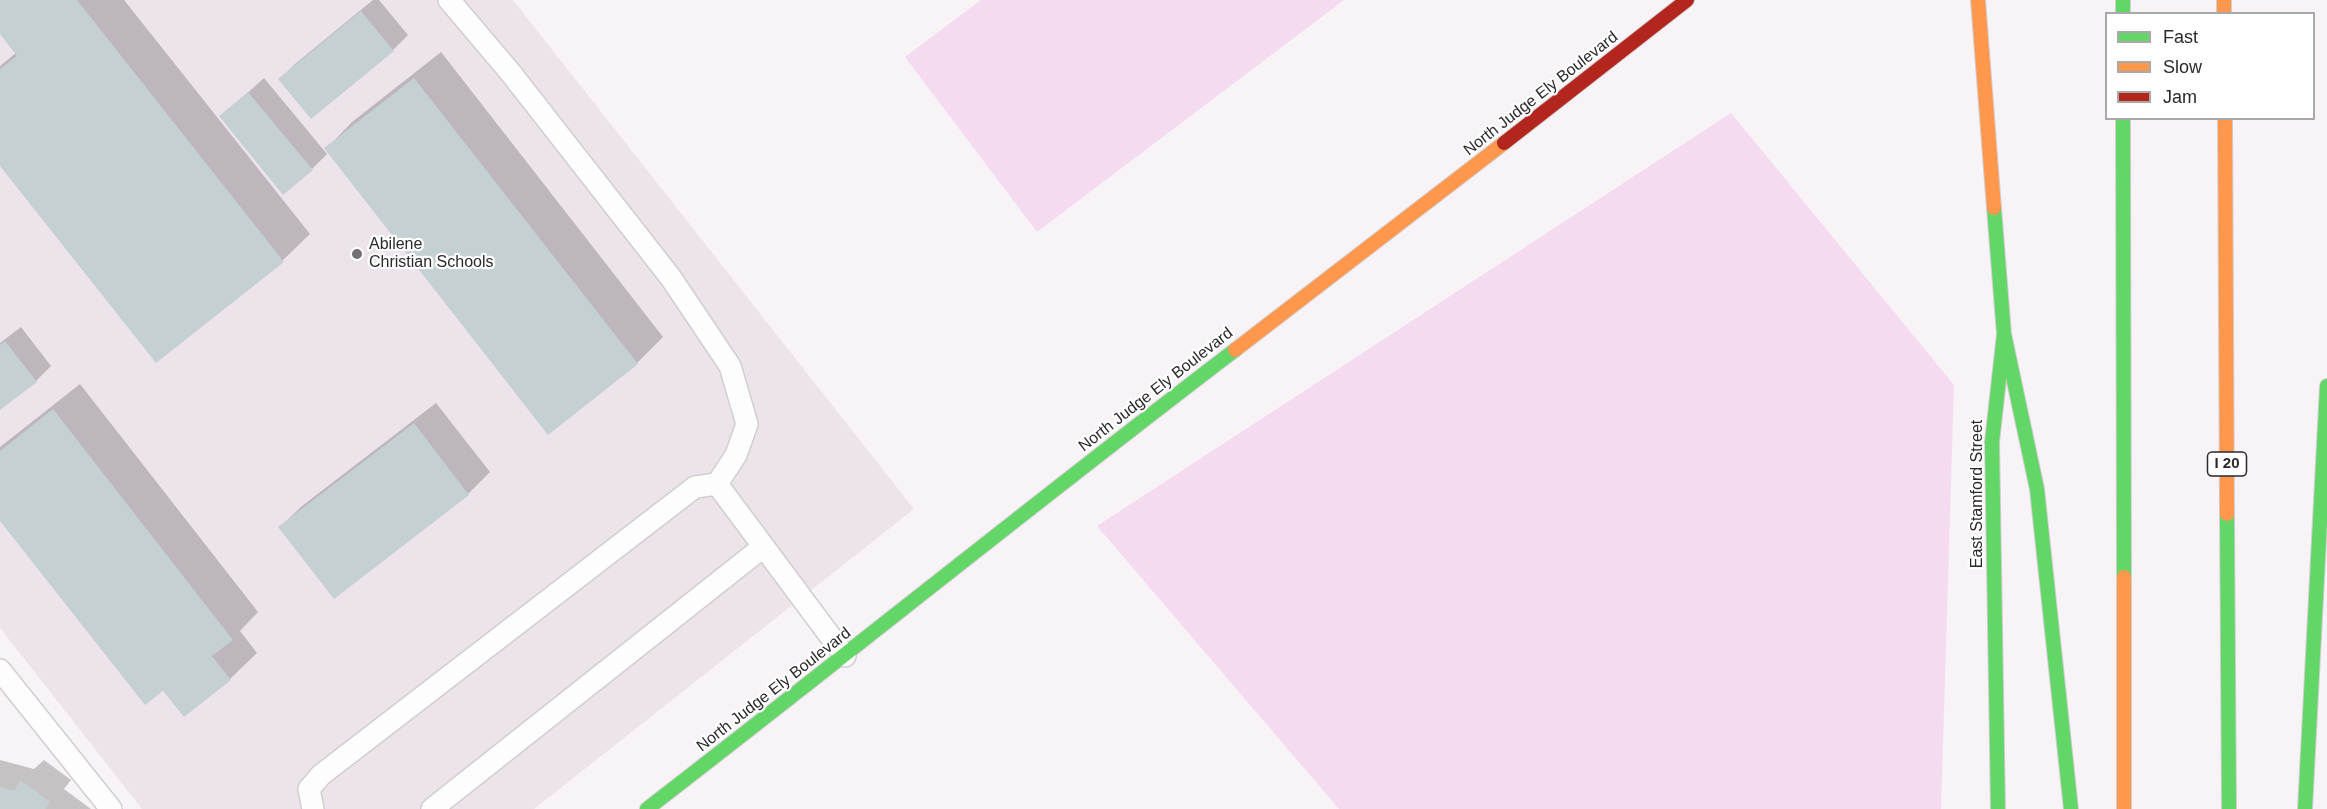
<!DOCTYPE html>
<html>
<head>
<meta charset="utf-8">
<style>
	body { margin:0 }
	#map { position:relative; width:2327px; height:809px; overflow:hidden; background:#f7f3f6; font-family:Arial,sans-serif }
	canvas { display:block }
	.legend { position:absolute; left:2105px; top:12px; width:210px; height:108px; box-sizing:border-box; background:#fff; border:2px solid #aaa9aa; margin:0; padding:8px 10px; list-style:none; font-size:18px; color:#2b292b }
	.legend li { display:flex; align-items:center; gap:12px; height:30px }
	.legend b { width:30px; border:2px solid #aaa9aa }
</style>
</head>
<body>
<div id="map">
<canvas width="2327" height="809"></canvas>
<ul class="legend">
<li><b style="height:8px;background:#63d668"></b>Fast</li>
<li><b style="height:8px;background:#ff974d"></b>Slow</li>
<li><b style="height:8px;background:#b3261e"></b>Jam</li>
</ul>
</div>
<script>
const context = document.querySelector('canvas').getContext('2d');
context.lineJoin = 'round';
function paint(path, color) {
  context.fillStyle = color;
  context.fill(path, 'evenodd');
}
function strokePath(path, color, width, dash) {
  context.strokeStyle = color;
  context.lineWidth = width;
  context.lineCap = dash ? 'butt' : 'round';
  context.setLineDash(dash || []);
  context.stroke(path);
}
function label(font, color, halo, rows, align = 'center') {
  context.font = font + ' Arial,sans-serif';
  context.lineWidth = 4.5;
  context.setLineDash([]);
  context.textBaseline = 'middle';
  context.strokeStyle = halo;
  context.fillStyle = color;
  for (const [text, x, y, turn = 0] of rows) {
    context.save();
    context.translate(x, y);
    context.rotate((+turn || 0) * Math.PI / 180);
    context.textAlign = isNaN(turn) ? turn : align;
    if (halo) context.strokeText(text, 0, 0);
    context.fillText(text, 0, 0);
    context.restore();
  }
}
const built = new Path2D(`
	M0 0H513L914 509 534 809H142L0 628Z`);
const green = new Path2D(`
	M981 0H1344L1037 232 905 57Z
	M1731 113 1954 385 1941 809H1339L1097 526Z`);
const shadow = new Path2D(`
	M0 0H124L310 234 283 260 156 361 0 164V66L17 52 0 31Z
	M373 0H379L408 35 393 50 280 79 295 64Z
	M441 52 663 337 637 363 326 149 352 122Z
	M264 78 327 154 312 169 221 117Z
	M21 327 51 366 36 381 0 408V343Z
	M80 384 258 612 240 631 257 653 230 679 163 689 0 518V447Z
	M436 403 490 472 468 494 334 597 280 527 302 506Z
	M0 760 34 769 44 760 71 780 64 789 91 809H0Z`);
const building = new Path2D(`
	M0 0H77L284 262 156 363 0 166V69L17 56 0 34Z
	M361 11 394 51 311 119 278 79Z
	M414 78 638 364 548 435 324 148Z
	M248 92 313 170 283 195 219 116Z
	M5 341 37 382 0 410V345Z
	M53 409 233 640 212 656 231 680 184 717 163 691 145 705 0 521V451Z
	M414 423 469 495 334 599 278 527Z
	M21 781 50 802 45 809H0V787L14 791Z`);
const lane = new Path2D(`
	M449 0 510 72 671 278 730 366 747 424 736 455 717 484
	M0 670 111 809
	M313 809 309 789 321 775 695 487 717 484 845 656
	M432 809 763 547`);
const fast = new Path2D(`
	M2123 0V14
	M2123 118 2124 577
	M1994 208 2004 334 1992 442 1998 809
	M2004 334 2037 489 2071 809
	M2227 514 2229 809
	M647 809C844 657 1037 501 1235 350
	M2305 809 2327 386`);
const slow = new Path2D(`
	M1978 0 1994 208
	M2224 0V14
	M2225 118 2227 514
	M1235 350 1504 143
	M2124 577V809`);
const jam = new Path2D(`
	M1504 143 1687 0`);
const markers = [
	[357,254,6,"#727072"]
];
const shields = [
	[2227,464,39]
];
const shieldNames = [
	["I 20",2227,464]
];
const streetNames = [
	["North Judge Ely Boulevard",1541,94,-38],
	["North Judge Ely Boulevard",1156,390,-38],
	["East Stamford Street",1978,494,-90],
	["North Judge Ely Boulevard",774,690,-38]
];
const poiNames = [
	["Abilene",369,245],
	["Christian Schools",369,263]
];
paint(built, '#ede4eb');
paint(green, '#f5dbef');
paint(shadow, '#0003');
paint(building, '#c5d0d3');
strokePath(lane, '#d1ced0', 24);
strokePath(fast, '#d1ced0', 16);
strokePath(slow, '#d1ced0', 16);
strokePath(jam, '#d1ced0', 16);
strokePath(lane, '#fefdfe', 21);
strokePath(fast, '#63d668', 14);
strokePath(slow, '#ff974d', 14);
strokePath(jam, '#b3261e', 14);
for (const [x, y, r, color] of markers) {
  const dot = new Path2D();
  dot.arc(x, y, r, 0, 2 * Math.PI);
  context.fillStyle = color;
  context.fill(dot);
  strokePath(dot, '#fff', 2);
}
for (const [x, y, w] of shields) {
  const box = new Path2D();
  box.roundRect(x - w / 2, y - 12, w, 24, 4.5);
  context.fillStyle = '#fff';
  context.fill(box);
  strokePath(box, '#2b292b', 1.5);
}
label('bold 15px', '#2b292b', null, shieldNames);
label('16px', '#2b292b', '#fff', streetNames);
label('16px', '#2b292b', '#fff', poiNames, 'left');
</script>
</body>
</html>
